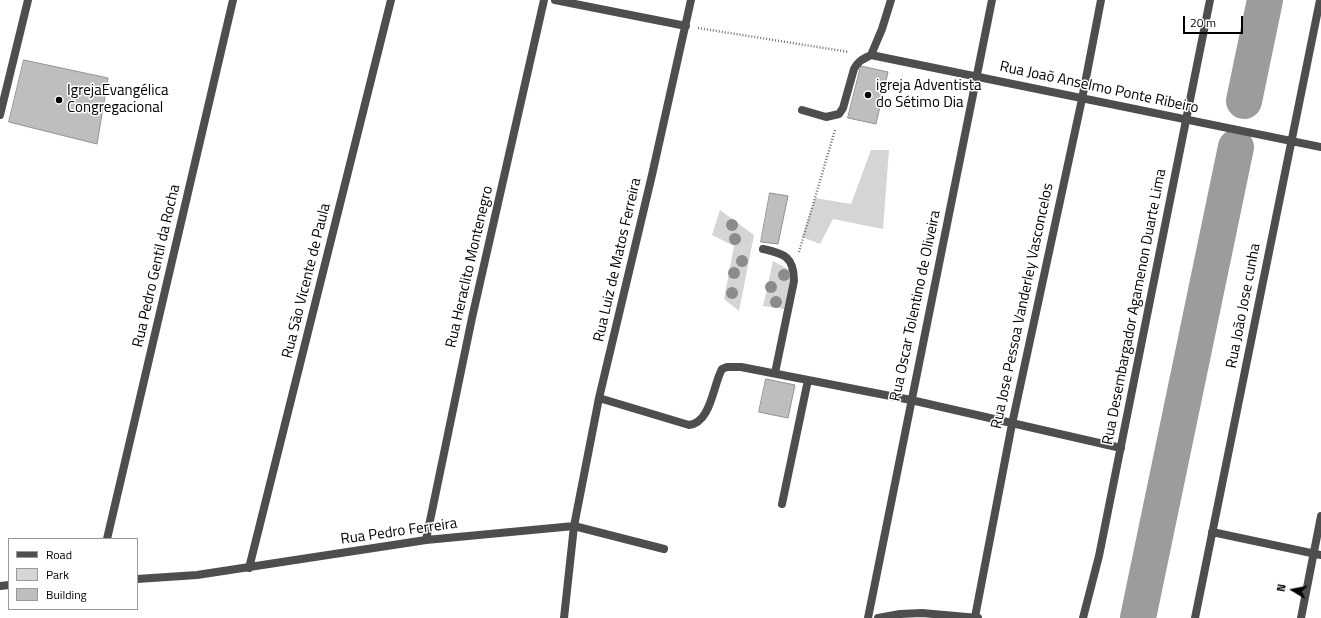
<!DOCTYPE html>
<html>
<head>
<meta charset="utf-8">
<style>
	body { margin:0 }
	#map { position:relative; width:1321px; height:618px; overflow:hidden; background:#fff; font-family:"Titillium Web",sans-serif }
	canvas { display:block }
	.legend { position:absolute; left:8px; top:538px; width:130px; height:72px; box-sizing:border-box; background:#fff; border:1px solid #999; margin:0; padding:5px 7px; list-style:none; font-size:12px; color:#000 }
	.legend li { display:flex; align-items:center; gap:8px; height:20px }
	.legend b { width:20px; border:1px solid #999 }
	.north { position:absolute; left:1273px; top:570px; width:40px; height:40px; -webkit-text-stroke:3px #fff; paint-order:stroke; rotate:280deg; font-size:11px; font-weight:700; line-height:16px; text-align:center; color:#000 }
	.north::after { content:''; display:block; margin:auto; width:14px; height:18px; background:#000; clip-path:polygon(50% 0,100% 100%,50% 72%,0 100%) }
	.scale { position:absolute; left:1183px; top:16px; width:60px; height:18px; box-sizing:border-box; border:2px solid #000; border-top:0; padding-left:5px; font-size:12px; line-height:14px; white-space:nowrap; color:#000; -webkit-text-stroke:3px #fff; paint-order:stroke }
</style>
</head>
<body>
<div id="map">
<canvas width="1321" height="618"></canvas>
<ul class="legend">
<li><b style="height:5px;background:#4e4e4e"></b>Road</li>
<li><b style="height:11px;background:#d5d5d5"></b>Park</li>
<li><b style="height:11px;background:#bebebe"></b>Building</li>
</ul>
<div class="north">N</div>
<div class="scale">20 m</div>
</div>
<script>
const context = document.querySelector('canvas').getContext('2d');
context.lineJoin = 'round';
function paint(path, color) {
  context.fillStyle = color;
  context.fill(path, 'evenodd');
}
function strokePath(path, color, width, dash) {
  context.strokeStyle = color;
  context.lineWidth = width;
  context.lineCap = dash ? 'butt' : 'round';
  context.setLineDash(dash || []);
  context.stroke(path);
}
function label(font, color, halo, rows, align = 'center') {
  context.font = font + ' "Titillium Web",sans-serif';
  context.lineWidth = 3;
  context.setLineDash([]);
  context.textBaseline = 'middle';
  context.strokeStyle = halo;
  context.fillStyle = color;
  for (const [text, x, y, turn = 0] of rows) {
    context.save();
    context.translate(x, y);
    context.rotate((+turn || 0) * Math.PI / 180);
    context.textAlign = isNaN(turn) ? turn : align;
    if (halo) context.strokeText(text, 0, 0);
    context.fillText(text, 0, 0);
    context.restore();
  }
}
const green = new Path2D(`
	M871 150H889L883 229 833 219 820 244 802 237 815 198 851 204Z
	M720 210 754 235 739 311 724 299 734 246 712 235Z
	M773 261 792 271 784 309 763 306Z`);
const river = new Path2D(`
	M1244 101 1265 0
	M1138 618 1236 147`);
const building = new Path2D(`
	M24 60 108 78 97 144 9 122Z
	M861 66 888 72 876 124 848 118Z
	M770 193 788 196 778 244 761 242Z
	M766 379 795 385 788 418 759 412Z`);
const path = new Path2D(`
	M698 28 849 52
	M799 252 835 130`);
const minor = new Path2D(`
	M555 0 686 26
	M871 55 1321 147
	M802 110 826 117 839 114 843 108 854 69C858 61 863 59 871 55L882 29 891 0
	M763 249C784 254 794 256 794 281L775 373
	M599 398 689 425C711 423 713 385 722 369L727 367H741L911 400 1121 448
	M782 504 808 380
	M1212 532 1321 555
	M107 539 233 0
	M426 540 472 318 544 0
	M249 568 391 0
	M137 579 197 575 426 540 574 526 664 549
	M0 586 9 585
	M975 617 1012 424 1082 99 1101 0
	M564 618 574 526 599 398 652 175 691 0
	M868 618 992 0
	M878 618 900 614 922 613 978 618
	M1083 618 1099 556 1210 0
	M1195 618 1320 0
	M1301 618 1321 516`);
const tertiary = new Path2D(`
	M0 115 28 0`);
const trees = [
	[732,225],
	[735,239],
	[742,261],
	[734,273],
	[784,275],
	[771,287],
	[732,293],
	[776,302]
];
const markers = [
	[868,95,4,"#000"],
	[59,100,4,"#000"]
];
const poiNames = [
	["igreja Adventista",876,86],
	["do Sétimo Dia",876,103],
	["IgrejaEvangélica",67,91],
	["Congregacional",67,108]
];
const streetNames = [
	["Rua Joaõ Anselmo Ponte Ribeiro",1099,88,12],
	["Rua Luiz de Matos Ferreira",618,260,-77],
	["Rua Pedro Gentil da Rocha",157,266,-77],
	["Rua Heraclito Montenegro",470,267,-77],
	["Rua São Vicente de Paula",307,281,-76],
	["Rua Oscar Tolentino de Oliveira",916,306,-78],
	["Rua Jose Pessoa Vanderley Vasconcelos",1023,306,-78],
	["Rua João Jose cunha",1244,306,-79],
	["Rua Desembargador Agamenon Duarte Lima",1135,307,-79],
	["Rua Pedro Ferreira",399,532,-8]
];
paint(green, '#d5d5d5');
strokePath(river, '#9c9c9c', 36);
paint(building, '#bebebe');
strokePath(building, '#929292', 1);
strokePath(path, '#707070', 2.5, [1, 2]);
strokePath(minor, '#4e4e4e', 8);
strokePath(tertiary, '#4e4e4e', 8);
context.fillStyle = '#8b8b8b';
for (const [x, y] of trees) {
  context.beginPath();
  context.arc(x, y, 6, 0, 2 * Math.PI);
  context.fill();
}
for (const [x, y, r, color] of markers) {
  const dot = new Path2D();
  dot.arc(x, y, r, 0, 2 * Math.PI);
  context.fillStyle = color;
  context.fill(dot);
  strokePath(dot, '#fff', 1.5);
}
label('15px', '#000', '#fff', poiNames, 'left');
label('15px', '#000', '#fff', streetNames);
</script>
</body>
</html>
